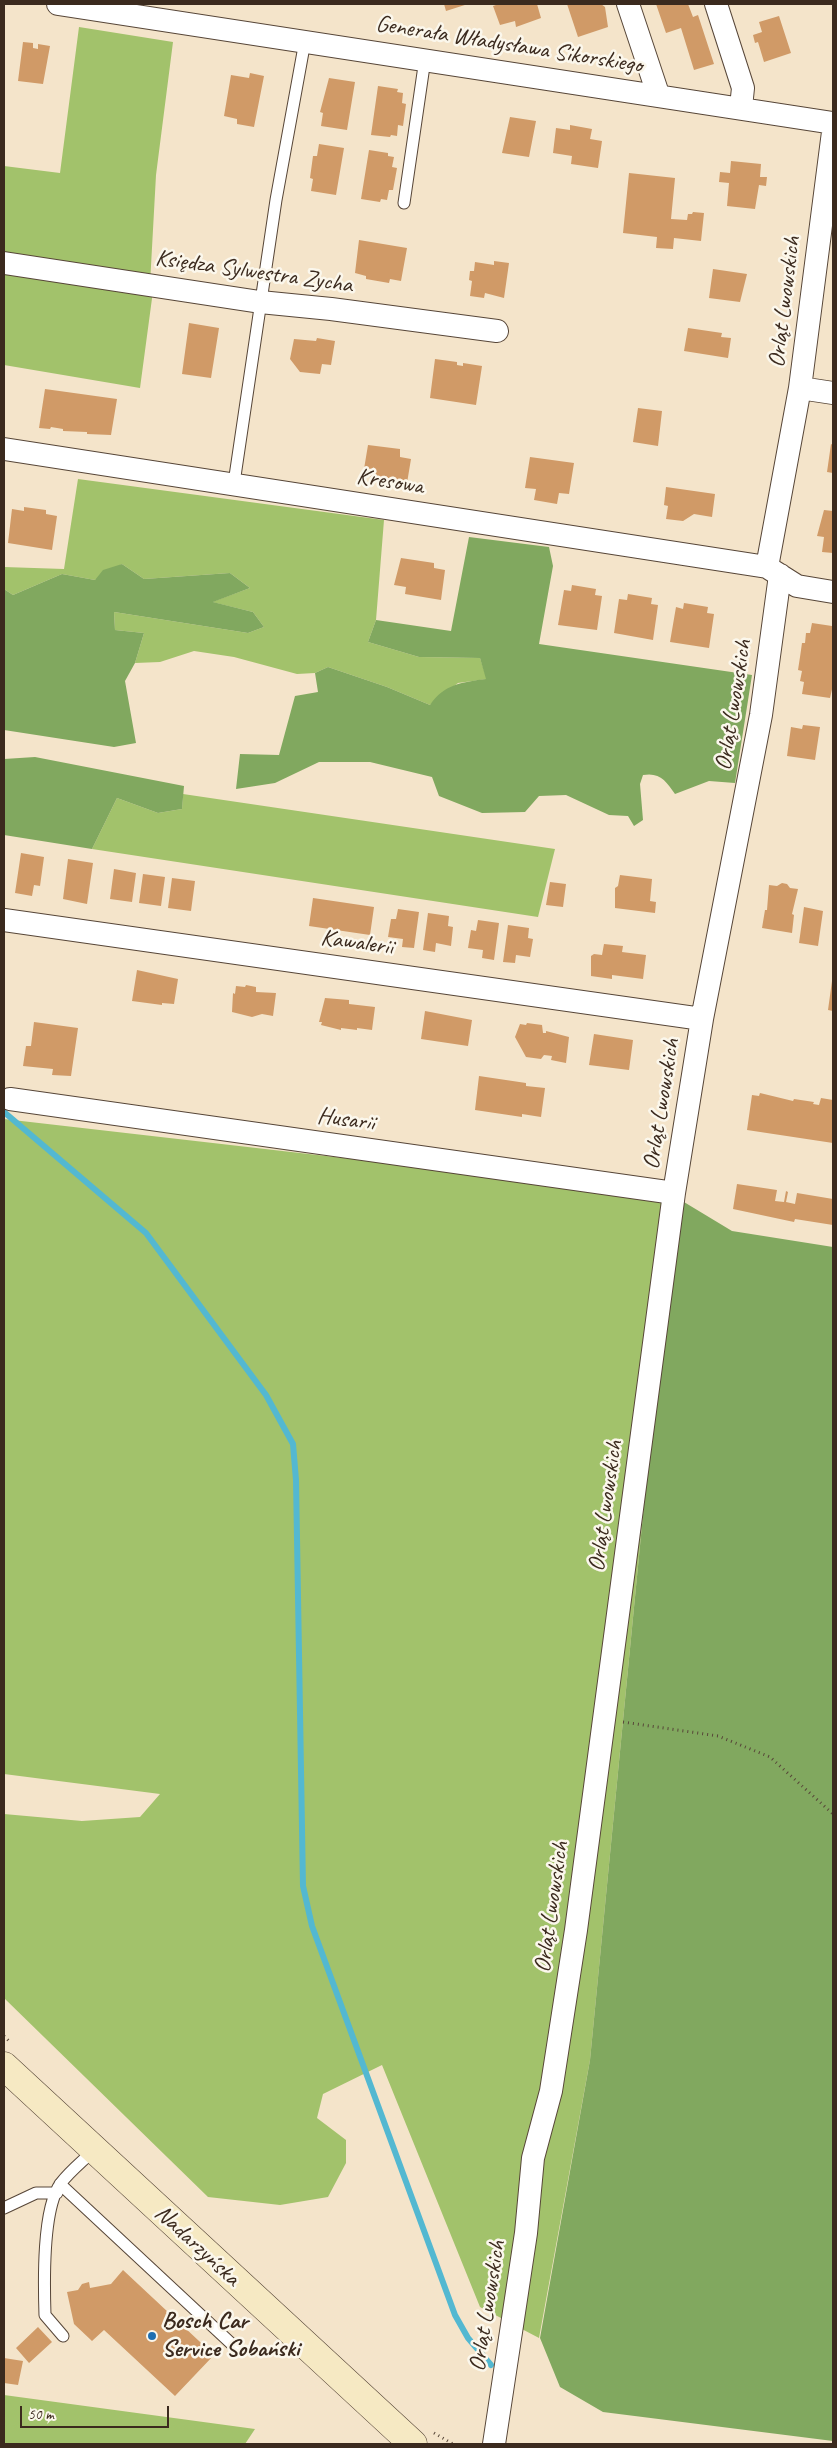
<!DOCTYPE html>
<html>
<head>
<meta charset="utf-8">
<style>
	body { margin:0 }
	#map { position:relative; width:837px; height:2448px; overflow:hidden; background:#f4e4ca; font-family:Caveat,sans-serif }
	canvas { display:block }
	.frame { position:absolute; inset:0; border:5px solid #3b2a1e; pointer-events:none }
	.scale { position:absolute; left:20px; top:2406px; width:149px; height:22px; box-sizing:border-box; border:2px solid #3b2a1e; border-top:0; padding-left:6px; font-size:15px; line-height:18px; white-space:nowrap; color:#3b2a1e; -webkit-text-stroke:4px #fbf7ec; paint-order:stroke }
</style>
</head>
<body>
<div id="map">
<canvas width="837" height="2448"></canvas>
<div class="frame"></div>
<div class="scale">50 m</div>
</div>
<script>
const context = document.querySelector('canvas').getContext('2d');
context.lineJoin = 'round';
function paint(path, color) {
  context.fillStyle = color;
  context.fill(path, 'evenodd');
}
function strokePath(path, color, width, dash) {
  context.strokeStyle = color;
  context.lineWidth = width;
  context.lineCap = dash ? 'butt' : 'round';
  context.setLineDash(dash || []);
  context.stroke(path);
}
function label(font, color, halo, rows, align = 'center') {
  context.font = font + ' Caveat,sans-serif';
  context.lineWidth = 5;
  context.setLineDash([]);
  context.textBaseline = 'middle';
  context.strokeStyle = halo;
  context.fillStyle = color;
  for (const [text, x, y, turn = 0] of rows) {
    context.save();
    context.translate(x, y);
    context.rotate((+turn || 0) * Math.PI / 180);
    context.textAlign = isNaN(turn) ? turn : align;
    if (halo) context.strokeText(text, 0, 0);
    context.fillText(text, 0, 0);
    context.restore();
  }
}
const green = new Path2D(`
	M79 27 173 42 156 175 150 284 153 291 140 388 4 365V166L60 173Z
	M78 479 384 520 376 620 368 642 419 657 480 658 487 679 458 683 430 705 387 687 328 667 315 673 297 674 234 657 194 651 160 662 135 663 144 633 115 630 114 612 248 633 264 627 253 612 212 602 250 588 230 573 144 579 122 564 95 580 62 574 13 595 4 589V567L64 569Z
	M183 794 555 849 538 917 92 849 117 798 158 813 182 809Z
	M4 1119 674 1196 590 2060 539 2338 480 2307 382 2065 323 2094 317 2118 346 2140V2163L328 2197 280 2205 208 2197 4 1998V1814L82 1821 140 1817 160 1794 4 1774Z
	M4 2395 255 2429 245 2444H4Z`);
const forest = new Path2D(`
	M469 537 549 547 553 566 539 644 752 675 735 783 709 781 675 794C666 781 660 772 643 775L640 784 643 820 634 826 628 816 609 815 566 795 539 796 525 812 482 813 439 796 432 777 370 762H319L275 783 236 789 240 754 279 755 295 696 318 692 315 673 328 667 387 687 430 705C444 684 463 682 486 679L480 658 419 657 368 642 376 620 451 631Z
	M122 564 144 579 230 573 250 588 213 602 253 612 264 627 248 633 114 612 115 630 144 633 135 663 125 681 136 743 114 747 4 730V589L13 595 62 574 95 580 103 570Z
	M35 757 184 786 182 809 158 813 117 798 92 849 4 835V759Z
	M674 1196 732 1231 833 1247V2441L603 2412 560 2387 540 2338 590 2060Z`);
const stream = new Path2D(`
	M4 1112 146 1233 266 1395 293 1444 296 1480 303 1886 312 1926 455 2315 468 2338 491 2365`);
const building = new Path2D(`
	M444 4H468L446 11Z
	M499 4H537L541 18 516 27 515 21 500 25 493 6Z
	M567 4H601L605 7 608 27 578 37Z
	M656 4H688L693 17 698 15 714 64 694 70 681 28 666 33Z
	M779 16 791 53 764 62 758 42 755 43 753 35 762 32 759 22Z
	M23 42 33 43V48L38 49V44L50 46 43 84 18 81Z
	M250 73 264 76 254 127 237 124V119L224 116 231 75 249 78Z
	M329 78 355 82 347 130 321 126 323 113 320 112Z
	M378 86 398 89 397 92 403 93 402 103 406 104 403 126 398 125 397 136 391 135 390 137 371 135Z
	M510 117 536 121 529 157 502 153Z
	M570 125 592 129 590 139 602 141 598 168 571 164 572 156 553 153 556 128 570 130Z
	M319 144 344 148 336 195 311 191 313 179 310 178 313 156H317Z
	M369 150 388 153V156L394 157 392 167 397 168 393 190H389L387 200 381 199 380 202 361 199Z
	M731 161 761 164 760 177H767L766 186 759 185 755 209 727 206 729 183 719 182 720 172 730 173Z
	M629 173 675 178 671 219 687 220 688 214H692L693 212 704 213 701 241 674 238 673 249 656 248 657 237 623 233Z
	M359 240 407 248 401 281 390 279 389 283 366 279V276L355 273Z
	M494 261 509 263 504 298 485 293 484 298 470 296 472 281 469 280 470 271H474L475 262 494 265Z
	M713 269 747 274 740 302 709 298Z
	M189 323 219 328 211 378 182 374Z
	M688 328 722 333 721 337 731 338 728 358 684 351Z
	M317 338 335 341 331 365 322 364 320 374 300 372 290 359 294 339 316 341Z
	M435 359 457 362V365L463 366V363L482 366 476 405 430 398Z
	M45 389 117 399 111 435 87 434V432L63 431V429L51 427 50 429 39 428Z
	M638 408 662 411 658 446 633 442Z
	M831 444 833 445V473L827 472Z
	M368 445 400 449V457L411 459 407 483 363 475Z
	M530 457 574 463 569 494 559 493 557 504 534 500 536 489 525 488Z
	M666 487 715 494 712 517 694 514 683 521 666 519 668 506 664 505Z
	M24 507 46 510V514L57 516 52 550 8 543 12 509 24 511Z
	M824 510 833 511V553L822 552 824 537 817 536Z
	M401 558 434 563V568L445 570 441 600 405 594 406 587 394 585Z
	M572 585 596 589 595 595 602 596 597 630 558 625 564 590 571 591Z
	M628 594 652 598 651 604 658 605 653 640 614 633 619 599 627 600Z
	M684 603 708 607 707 613 714 614 709 648 670 642 676 607 683 609Z
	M812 623 832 626 833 685 830 698 802 694 804 682 800 681 802 671 798 670 800 657 802 643H805L806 633H810Z
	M739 658 746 659 745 671 737 670Z
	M803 725 820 727 815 760 787 756 791 727 802 729Z
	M21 853 44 857 40 886 34 885 32 896 15 893Z
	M68 859 93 863 87 904 63 899Z
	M114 869 136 873 132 902 110 899Z
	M143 874 165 877 161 906 139 903Z
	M620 875 652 879 650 901 656 902 655 913 615 908V888L618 886Z
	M172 878 195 881 191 911 168 908Z
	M550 882 566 884 563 907 546 905Z
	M782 883 787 884 790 888 798 889 792 914 794 915 792 933 762 928 765 910H767L769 885 777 886Z
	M313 898 374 907 370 935 309 926Z
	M804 907 823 911 818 946 799 943Z
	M398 909 419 912 414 948 402 947 403 939 388 937 391 919H396Z
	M428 913 449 916 448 926 453 927 451 946 436 943 435 952 423 950Z
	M478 920 499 923 494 960 482 958 483 950 468 948 471 930 476 931Z
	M508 925 529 928 528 938 533 939 530 957 516 955 515 963 503 962Z
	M604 944 623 946 622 952 646 955 643 979 612 975V979L591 976V956L594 954 602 955Z
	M137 970 178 979 174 1004 162 1003V1005L132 1001Z
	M832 981H833V1011L828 1010Z
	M246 985 256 987V992L276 993 273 1016 262 1014 252 1017 232 1012 233 993 235 994 236 986 245 987Z
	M325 998 349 1000V1004L375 1007 372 1030 357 1028V1030L341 1028V1030L321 1025 322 1022H319Z
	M425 1011 472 1020 468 1046 421 1039Z
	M34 1022 78 1028 71 1076 52 1075 53 1069 23 1066 26 1046H31Z
	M527 1023 542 1025 543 1033H546V1031L569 1037 566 1063 551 1060 552 1056 544 1055 541 1059 526 1057 515 1037 520 1024 526 1025Z
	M594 1034 633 1040 629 1070 589 1065Z
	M479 1076 526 1083V1086L545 1088 541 1117 522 1114V1117L475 1110Z
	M760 1093 793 1101 794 1099 814 1102 813 1104 819 1105 821 1098 833 1100V1143L747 1130 752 1095 759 1096Z
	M737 1184 777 1190 775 1201 784 1202 786 1191 788 1192 786 1202 795 1204 797 1193 833 1199V1225L795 1219 794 1222 733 1209Z
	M123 2270 214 2355 175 2396 104 2330 92 2341 74 2324 67 2292 78 2290 82 2284 89 2282 90 2288 111 2284Z
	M38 2327 52 2342 29 2363 16 2348Z
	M4 2358 23 2361 18 2385 4 2383Z`);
const path = new Path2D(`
	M623 1722 718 1736 770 1757 833 1814
	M4 2036 11 2043
	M434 2433 453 2444`);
const lane = new Path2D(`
	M404 203 425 59
	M234 483 276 200 305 41
	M60 2184 236 2348
	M4 2208 36 2193H57
	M63 2336 45 2315C44 2284 42 2208 61 2183 70 2171 83 2161 94 2150`);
const street = new Path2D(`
	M58 4 833 123
	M628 4 658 94
	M716 4 743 88 741 107
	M4 263 260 302 331 309 497 331
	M800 388 833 393
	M4 449 767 567 797 586 833 592
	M767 567 800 388 833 132
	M4 920 702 1019
	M10 1099 674 1193
	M494 2444 526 2233 533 2158 551 2091 576 1930 674 1193 702 1019 761 715 780 575`);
const secondary = new Path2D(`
	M4 2066 413 2444`);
const markers = [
	[152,2336,5,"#1f6fb2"]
];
const streetNames = [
	["Generała Władysława Sikorskiego",509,45,9],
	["Księdza Sylwestra Zycha",254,272,8],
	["Orląt Lwowskich",785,302,-83],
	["Kresowa",390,482,9],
	["Orląt Lwowskich",734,705,-81],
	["Kawalerii",357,943,8],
	["Orląt Lwowskich",662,1104,-81],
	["Husarii",346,1120,8],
	["Orląt Lwowskich",606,1506,-82],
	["Orląt Lwowskich",552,1907,-82],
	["Nadarzyńska",197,2246,43],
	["Orląt Lwowskich",488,2306,-81]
];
const poiNames = [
	["Bosch Car",162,2322],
	["Service Sobański",162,2350]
];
paint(green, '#a2c26b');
paint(forest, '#81a85f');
strokePath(stream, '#53b8d1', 6);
paint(building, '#d09a67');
strokePath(lane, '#574638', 13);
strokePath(street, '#574638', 24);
strokePath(secondary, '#574638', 29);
strokePath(path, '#574638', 3, [1, 4]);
strokePath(lane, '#fff', 11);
strokePath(street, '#fff', 22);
strokePath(secondary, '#f6e9c3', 28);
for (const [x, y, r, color] of markers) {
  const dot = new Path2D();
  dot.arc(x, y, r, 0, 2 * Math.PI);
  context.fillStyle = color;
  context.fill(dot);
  strokePath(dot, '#fbf7ec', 2);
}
label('24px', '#3b2a1e', '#fbf7ec', streetNames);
label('bold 24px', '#3b2a1e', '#fbf7ec', poiNames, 'left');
</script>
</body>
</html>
